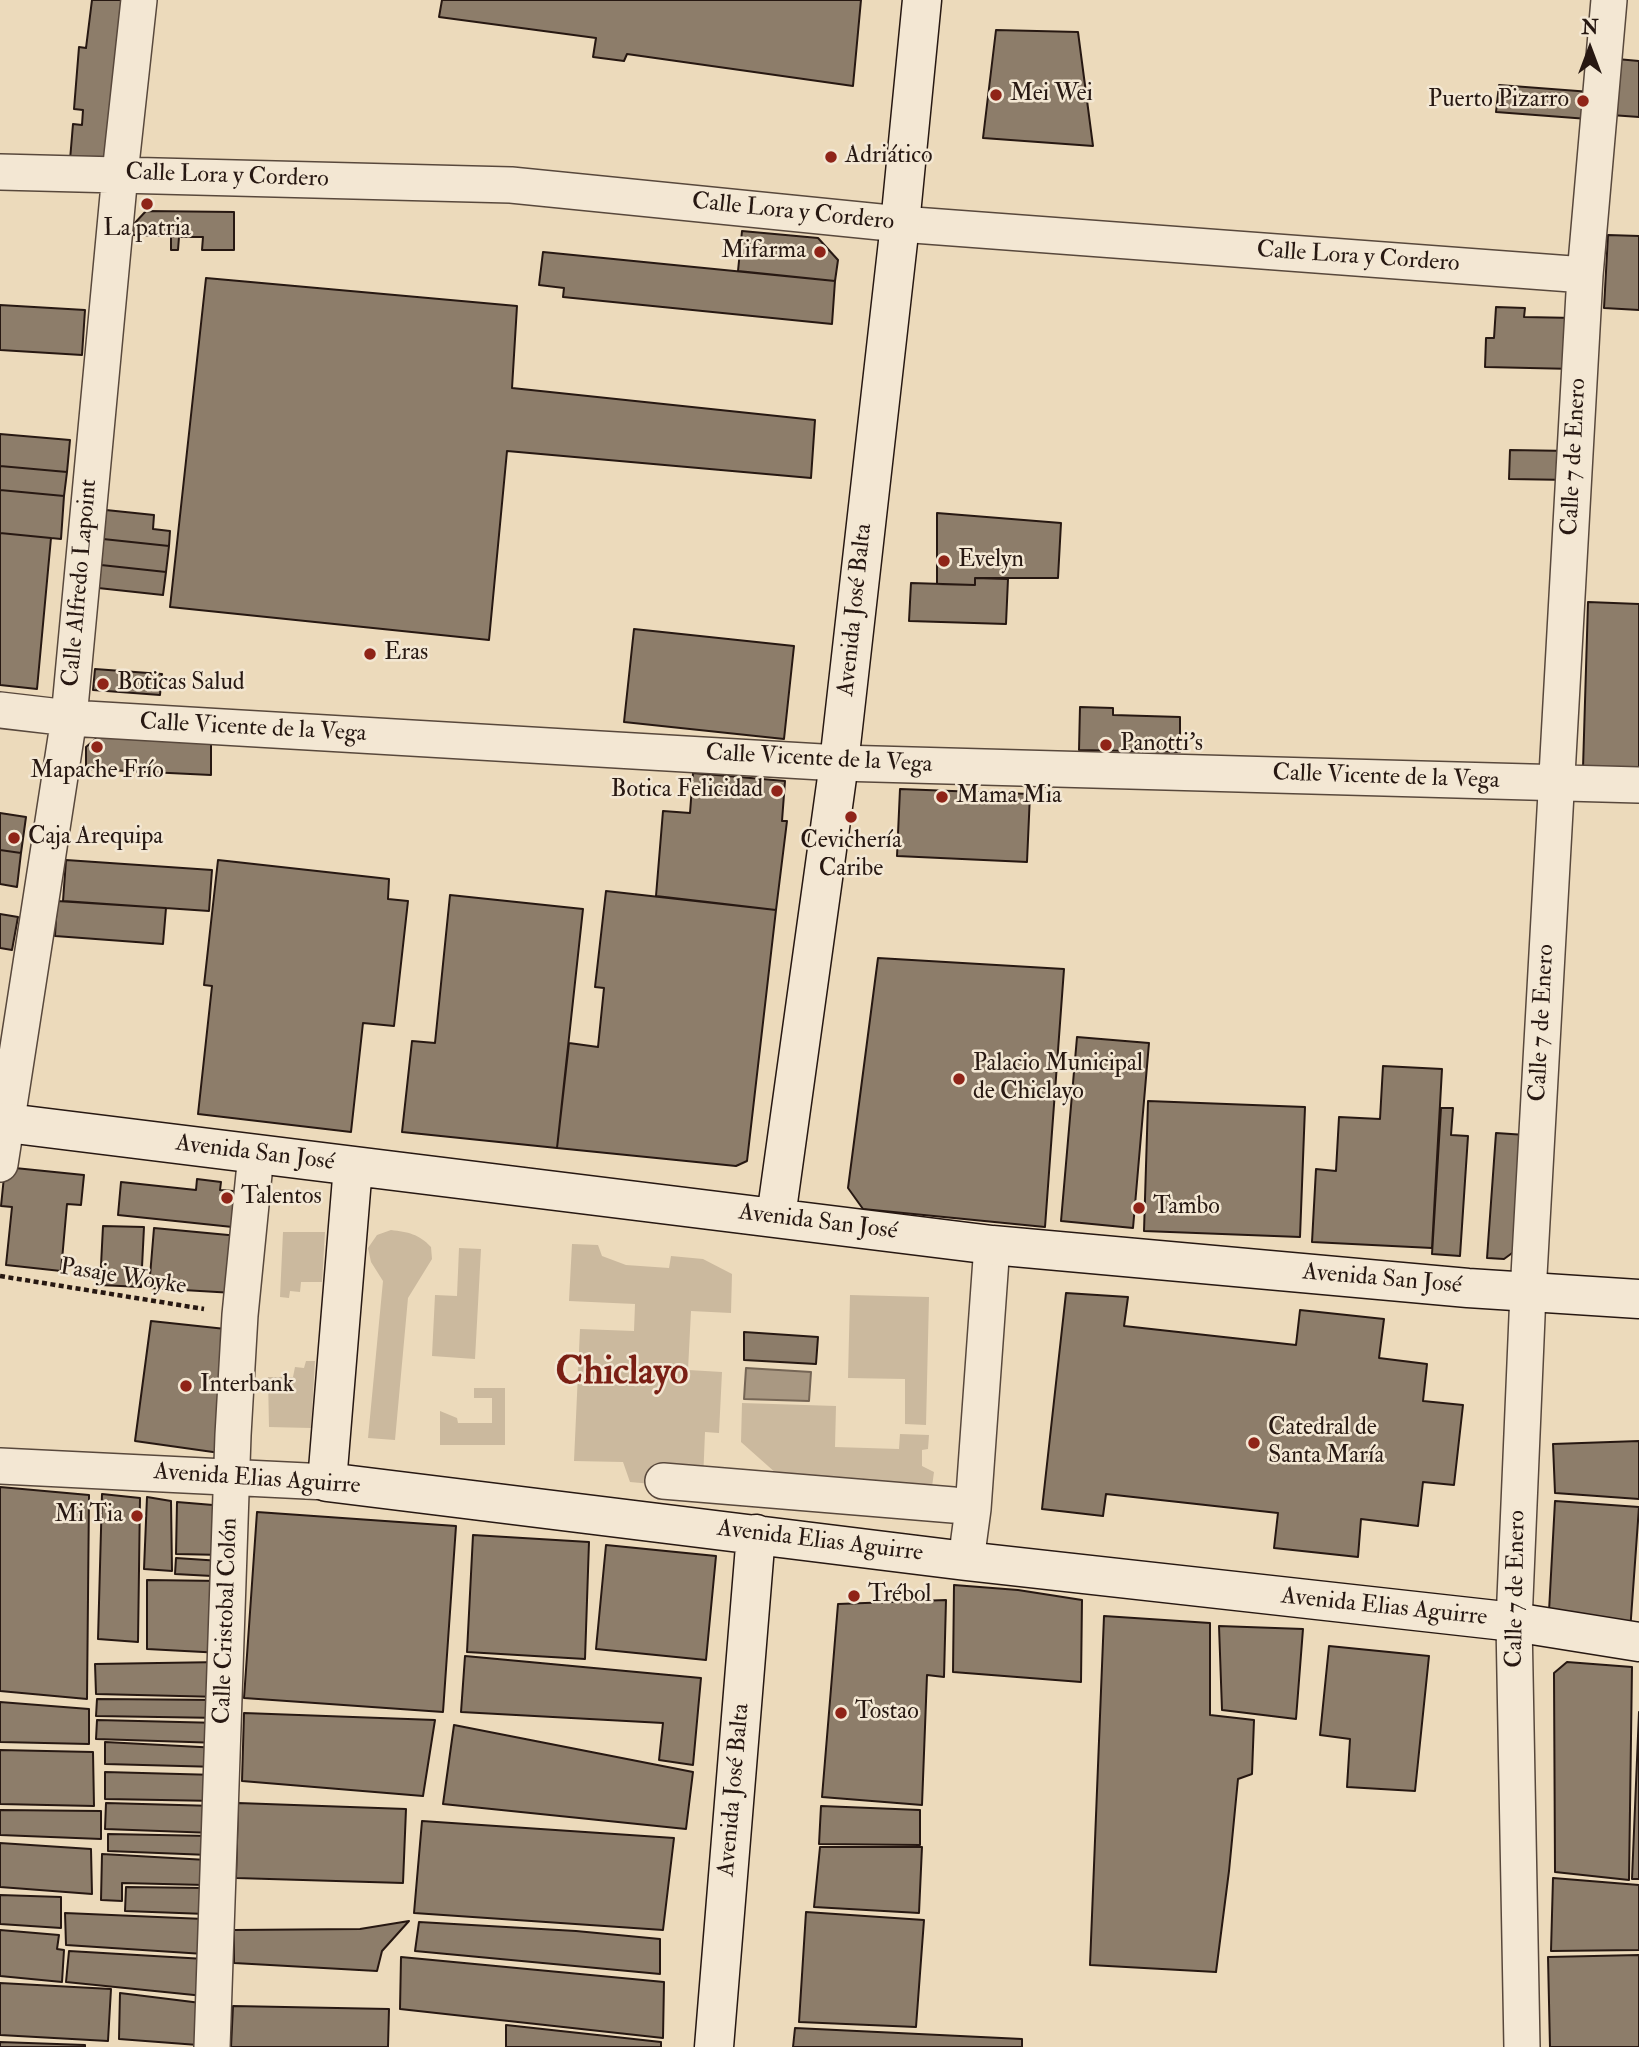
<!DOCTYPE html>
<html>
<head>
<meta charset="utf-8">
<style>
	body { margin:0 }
	#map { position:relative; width:1639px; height:2047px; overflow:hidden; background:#ecdabb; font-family:"IM FELL Double Pica",serif }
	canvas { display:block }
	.north { position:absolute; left:1555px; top:14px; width:70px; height:70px; -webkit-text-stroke:5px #f3e7d3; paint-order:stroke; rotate:0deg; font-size:19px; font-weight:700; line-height:28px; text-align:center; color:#271812 }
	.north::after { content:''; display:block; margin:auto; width:24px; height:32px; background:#271812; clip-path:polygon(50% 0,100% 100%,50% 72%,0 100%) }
</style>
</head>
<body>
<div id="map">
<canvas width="1639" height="2047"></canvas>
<div class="north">N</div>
</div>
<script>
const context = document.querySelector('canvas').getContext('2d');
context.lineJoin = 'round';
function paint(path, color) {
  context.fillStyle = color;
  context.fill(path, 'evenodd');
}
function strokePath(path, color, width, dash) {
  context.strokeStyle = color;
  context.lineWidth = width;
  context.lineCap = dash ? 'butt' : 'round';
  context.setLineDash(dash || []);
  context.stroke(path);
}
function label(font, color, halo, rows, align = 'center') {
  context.font = font + ' "IM FELL Double Pica",serif';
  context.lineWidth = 5;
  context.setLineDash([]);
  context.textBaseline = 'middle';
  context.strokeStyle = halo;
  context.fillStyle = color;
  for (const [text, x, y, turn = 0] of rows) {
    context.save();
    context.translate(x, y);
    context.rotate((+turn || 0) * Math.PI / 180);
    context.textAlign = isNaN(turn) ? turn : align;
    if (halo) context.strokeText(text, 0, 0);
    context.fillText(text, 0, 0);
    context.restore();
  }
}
const green = new Path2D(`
	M391 1230C408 1232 419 1234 431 1247L432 1259 408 1298 395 1440 368 1438 383 1281 371 1262 368 1248 377 1235Z
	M283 1232H325L322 1282H301L300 1292 290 1291 289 1298 280 1297Z
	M572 1244 598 1245 602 1256 626 1265 669 1268 671 1256 703 1259 732 1274 731 1313 691 1311 688 1370 722 1372 719 1433 705 1432 703 1481 696 1488 630 1482 623 1462 574 1461 580 1329 634 1331 635 1304 569 1301Z
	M459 1248 481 1249 475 1359 432 1356 435 1295 457 1296Z
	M850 1295 929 1297 926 1425 905 1424V1379L848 1378Z
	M306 1361H315L311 1428 269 1427 268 1377H293L295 1367 304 1368Z
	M474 1388H505V1445H440V1411L457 1418 458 1423H492V1398H474Z
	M742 1403 836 1406 835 1447 899 1449 900 1434 929 1435 928 1449 922 1450V1466L934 1472 931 1494 786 1482 741 1442Z`);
const water = new Path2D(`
	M746 1368 811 1372 809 1401 744 1399Z`);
const building = new Path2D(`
	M92 0H122L111 163 70 160 73 124 82 125 83 110 74 109 79 47 86 48Z
	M442 0H861L853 86 627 54 624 61 593 57 596 38 439 17Z
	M996 30 1078 32 1093 146 983 138Z
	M1617 59 1639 61V117L1611 115Z
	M1499 85 1591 92 1588 119 1496 112Z
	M146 211 234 212V250H202L203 237H179L178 250H171V236L133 235V225Z
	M742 231 818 238 838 260 835 281 738 271Z
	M1608 235 1639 236V310L1604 308Z
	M543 252 835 281 832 324 563 297 564 288 539 285Z
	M206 278 517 306 512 388 815 420 811 478 507 451 489 640 170 607Z
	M0 305 85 310 82 355 0 350Z
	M1496 307 1525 308 1524 317 1575 318 1574 369 1485 367 1486 338H1494Z
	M0 434 70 440 67 472 0 466Z
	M1510 450 1570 451V480L1509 479Z
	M0 466 67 472 64 496 0 490Z
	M0 490 64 496 61 539 0 533Z
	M106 510 154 515 153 529 170 531 169 546 103 539Z
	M937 513 1061 523 1058 578H975V585L937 584Z
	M0 533 51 538 37 689 0 685Z
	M103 539 169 546 166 572 101 565Z
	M101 565 166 572 163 595 98 588Z
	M975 578 1008 579 1006 624 909 621 911 583 975 585Z
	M1588 602 1639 604V769L1583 768Z
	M634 629 794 646 784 739 624 722Z
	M95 669 162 674 160 695 93 690Z
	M1080 707 1113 708V715L1180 717V752L1079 750Z
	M99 736 211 741V775L86 769V747Z
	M693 773 785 781 782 821H787L776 910 656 896 663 811 690 813Z
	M900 789 1030 794 1027 862 897 856Z
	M0 813 26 817 21 853 0 850Z
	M0 850 21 853 17 887 0 884Z
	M66 860 212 870 209 911 63 901Z
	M218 860 389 879 388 899 408 901 394 1026 363 1023 351 1132 198 1114 212 986 204 985Z
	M606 891 776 910 747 1161 736 1166 557 1148 569 1043 598 1047 604 988 595 987Z
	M450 895 583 909 557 1148 402 1132 412 1041 435 1043Z
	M57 901 166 908 163 944 55 936Z
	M0 914 18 917 12 950 0 948Z
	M878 958 1064 969 1045 1227 863 1209 848 1188Z
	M1077 1037 1149 1043 1133 1228 1061 1221Z
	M1383 1066 1442 1069 1432 1248 1312 1242 1316 1169 1336 1171 1339 1117 1380 1119Z
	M1148 1101 1305 1107 1300 1237 1144 1231Z
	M1441 1108H1453L1451 1135 1468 1136 1460 1256 1432 1254Z
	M1496 1133 1526 1135 1519 1248 1504 1259 1487 1258Z
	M5 1167 84 1175 81 1205 67 1204 61 1271 6 1265 12 1207 1 1206Z
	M197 1179 221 1182 220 1190 246 1192 242 1228 118 1215 121 1182 196 1190Z
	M103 1226 144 1227 141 1287 100 1285Z
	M154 1228 239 1236 234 1293 149 1288Z
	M1066 1293 1128 1297 1124 1326 1296 1345 1300 1310 1384 1319 1379 1358 1427 1364 1423 1401 1463 1405 1454 1485 1423 1482 1418 1526 1361 1519 1358 1557 1274 1548 1278 1513 1106 1494 1103 1516 1042 1509Z
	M151 1321 235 1330 220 1453 135 1441Z
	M744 1332 818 1337 816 1364 744 1360Z
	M1639 1441V1499L1555 1493 1553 1444Z
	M0 1487 89 1495 87 1699 0 1691Z
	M102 1494 140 1498 138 1642 98 1639Z
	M147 1497 171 1501 172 1571 144 1569Z
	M1555 1501 1639 1507 1630 1632 1549 1611Z
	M177 1502 225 1506 224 1555 176 1554Z
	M257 1512 456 1526 443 1712 244 1698Z
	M473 1535 589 1542 585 1659 467 1652Z
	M606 1545 716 1556 706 1660 596 1649Z
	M176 1558 221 1561 212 1576 175 1574Z
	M147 1580 222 1581V1653L147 1649Z
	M954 1585 1018 1590 1082 1600 1081 1682 953 1672Z
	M946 1600 944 1677 927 1675 922 1805 822 1797 838 1604Z
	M1104 1616 1210 1623V1715L1254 1720 1252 1774 1238 1779 1229 1871 1216 1972 1090 1965Z
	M1219 1626 1303 1629 1296 1719 1222 1710Z
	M1329 1646 1429 1656 1415 1791 1347 1787 1350 1739 1320 1735Z
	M465 1656 701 1678 693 1765 659 1760 663 1723 461 1712Z
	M222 1662 221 1697 96 1694 95 1664Z
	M1567 1662 1632 1667 1629 1880 1555 1872 1554 1673Z
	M97 1699 221 1700V1718L96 1716Z
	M0 1702 89 1709V1744L0 1742Z
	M1639 1712V1879H1632Z
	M244 1713 435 1720 423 1796 242 1781Z
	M97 1720 221 1723 220 1743 96 1739Z
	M454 1725 693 1772 686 1829 443 1804Z
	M105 1742 219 1748V1767L105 1764Z
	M0 1750 93 1752 94 1806 0 1804Z
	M105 1772 217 1775V1801L105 1799Z
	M106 1803 215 1806 214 1833 105 1829Z
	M238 1803 406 1809 403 1883 236 1878Z
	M821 1806 920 1810V1845L819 1844Z
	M0 1810 101 1811V1839L0 1835Z
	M422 1821 674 1838 663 1930 414 1913Z
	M108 1834 210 1836 209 1855 108 1851Z
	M0 1843 91 1849 92 1894 0 1887Z
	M820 1847H922L919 1913 814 1907Z
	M102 1854 207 1860 205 1885 122 1883V1901L101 1900Z
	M1553 1878 1639 1885V1950L1551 1951Z
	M126 1887 206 1888V1914L125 1911Z
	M0 1895 61 1897V1928L0 1924Z
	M806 1912 924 1920 916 2027 799 2022Z
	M65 1913 204 1919V1954L66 1945Z
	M409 1921 382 1951 377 1971 234 1963V1930L360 1929Z
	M419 1922 576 1931 660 1939V1974L415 1951Z
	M0 1930 59 1935 57 1949 64 1950 62 1982 0 1976Z
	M69 1951 205 1959 204 1996 66 1982Z
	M1639 1955V2047H1550L1548 1957Z
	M401 1957 664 1982 663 2038 400 2009Z
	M0 1983 111 1989 108 2041 0 2035Z
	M120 1993 201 2003 198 2045 119 2039Z
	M233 2006 389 2009 388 2047H231Z
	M506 2025 661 2042V2047H506Z
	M795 2028 1022 2039V2047H793Z
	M0 2042 85 2045V2047H0Z`);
const path = new Path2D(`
	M0 1276 204 1309`);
const street = new Path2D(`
	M0 172 511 185 900 224 1585 275
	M0 710 69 718 839 763 1639 785
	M0 1164 69 718 120 174 139 0
	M0 1466 327 1482
	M663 1481 953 1505
	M966 1561 973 1509 992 1245
	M212 2047 233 1435 240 1315 256 1154
	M1522 2047 1514 1622 1528 1293 1585 275 1609 0`);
const secondary = new Path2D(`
	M0 1122 992 1245 1468 1288 1639 1299
	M353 1166 327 1482 966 1561 1514 1622 1639 1642
	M776 1217 839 763 900 224 922 0
	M714 2047 756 1534`);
const markers = [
	[996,95,7,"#8f2418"],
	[1583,101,7,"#8f2418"],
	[831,157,7,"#8f2418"],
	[147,204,7,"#8f2418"],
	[820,252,7,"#8f2418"],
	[944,561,7,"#8f2418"],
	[370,654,7,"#8f2418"],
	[103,684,7,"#8f2418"],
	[1106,745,7,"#8f2418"],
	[97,747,7,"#8f2418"],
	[777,791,7,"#8f2418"],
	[942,797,7,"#8f2418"],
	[851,817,7,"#8f2418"],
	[14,838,7,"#8f2418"],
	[959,1079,7,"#8f2418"],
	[227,1198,7,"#8f2418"],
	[1139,1208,7,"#8f2418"],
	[186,1386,7,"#8f2418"],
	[1254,1443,7,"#8f2418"],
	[137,1516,7,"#8f2418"],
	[854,1596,7,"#8f2418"],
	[841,1713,7,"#8f2418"]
];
const poiNames = [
	["Mei Wei",1010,95],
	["Puerto Pizarro",1569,101,"right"],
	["Adriático",845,157],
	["La patria",147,230,"center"],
	["Mifarma",806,252,"right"],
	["Evelyn",958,561],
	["Eras",384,654],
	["Boticas Salud",117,684],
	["Panotti's",1120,745],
	["Mapache Frío",97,772,"center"],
	["Botica Felicidad",763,791,"right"],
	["Mama Mia",956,797],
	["Caja Arequipa",28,838],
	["Cevichería",851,842,"center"],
	["Caribe",851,870,"center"],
	["Palacio Municipal",973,1065],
	["de Chiclayo",973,1093],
	["Talentos",241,1198],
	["Tambo",1153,1208],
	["Interbank",200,1386],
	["Catedral de",1268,1429],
	["Santa María",1268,1457],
	["Mi Tia",123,1516,"right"],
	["Trébol",868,1596],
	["Tostao",855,1713]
];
const streetNames = [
	["Calle Lora y Cordero",227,177,2],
	["Calle Lora y Cordero",793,213,6],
	["Calle Lora y Cordero",1358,258,4],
	["Calle 7 de Enero",1575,457,-87],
	["Calle Alfredo Lapoint",81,583,-85],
	["Avenida José Balta",856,610,-84],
	["Calle Vicente de la Vega",253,729,3],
	["Calle Vicente de la Vega",819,760,3],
	["Calle Vicente de la Vega",1386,778,2],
	["Calle 7 de Enero",1543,1023,-87],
	["Avenida San José",255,1154,7],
	["Avenida San José",818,1223,7],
	["Pasaje Woyke",123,1278,9],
	["Avenida San José",1382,1280,5],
	["Avenida Elias Aguirre",257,1480,4],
	["Avenida Elias Aguirre",820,1542,7],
	["Calle 7 de Enero",1517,1589,-89],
	["Avenida Elias Aguirre",1384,1608,6],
	["Calle Cristobal Colón",227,1621,-88],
	["Avenida José Balta",735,1790,-85]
];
const townNames = [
	["Chiclayo",622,1375]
];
paint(green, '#cbb99e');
paint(water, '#a99882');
strokePath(water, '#756555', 2);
paint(building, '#8d7d6a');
strokePath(building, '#271812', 2);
strokePath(street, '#58483c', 38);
strokePath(secondary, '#271812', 41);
strokePath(path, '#271812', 4.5, [5, 3.5]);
strokePath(street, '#f3e7d3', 35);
strokePath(secondary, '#f3e7d3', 38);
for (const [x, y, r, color] of markers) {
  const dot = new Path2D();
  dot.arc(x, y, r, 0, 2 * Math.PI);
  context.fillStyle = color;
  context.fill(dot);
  strokePath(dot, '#f3e7d3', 2.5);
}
label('24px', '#271812', '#f3e7d3', poiNames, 'left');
label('24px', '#271812', '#f3e7d3', streetNames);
label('bold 38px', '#7a1f14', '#f3e7d3', townNames);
</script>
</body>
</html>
